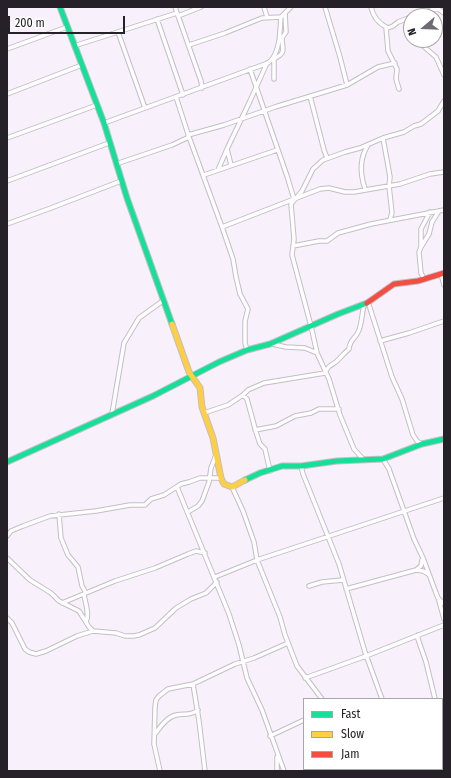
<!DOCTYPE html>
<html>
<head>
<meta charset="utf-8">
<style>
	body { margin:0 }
	#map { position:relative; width:451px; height:778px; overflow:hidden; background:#f8f1fb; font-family:"Fira Sans Condensed",sans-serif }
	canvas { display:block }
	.frame { position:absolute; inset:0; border:8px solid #262129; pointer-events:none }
	.legend { position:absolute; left:303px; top:698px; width:140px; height:72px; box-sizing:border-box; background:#fff; border:1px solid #a8a6a9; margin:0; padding:5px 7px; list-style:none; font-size:12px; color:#262129 }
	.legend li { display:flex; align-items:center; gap:8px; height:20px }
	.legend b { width:20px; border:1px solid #a8a6a9 }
	.north { position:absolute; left:403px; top:8px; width:40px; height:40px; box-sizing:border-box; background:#fff; border:1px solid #a8a6a9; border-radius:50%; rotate:251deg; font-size:11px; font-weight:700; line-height:16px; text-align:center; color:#262129 }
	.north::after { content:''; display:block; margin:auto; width:14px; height:18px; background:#706a72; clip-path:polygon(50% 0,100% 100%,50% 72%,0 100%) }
	.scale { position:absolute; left:8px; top:16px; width:117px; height:18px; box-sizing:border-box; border:2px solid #262129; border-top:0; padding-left:5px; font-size:12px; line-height:14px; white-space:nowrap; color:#262129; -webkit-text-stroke:3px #fff; paint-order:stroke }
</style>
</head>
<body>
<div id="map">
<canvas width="451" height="778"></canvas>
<div class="frame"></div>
<ul class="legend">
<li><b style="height:5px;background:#16e098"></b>Fast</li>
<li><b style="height:5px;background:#ffcf43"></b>Slow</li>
<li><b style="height:5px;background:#f24e42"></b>Jam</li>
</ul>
<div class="north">N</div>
<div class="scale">200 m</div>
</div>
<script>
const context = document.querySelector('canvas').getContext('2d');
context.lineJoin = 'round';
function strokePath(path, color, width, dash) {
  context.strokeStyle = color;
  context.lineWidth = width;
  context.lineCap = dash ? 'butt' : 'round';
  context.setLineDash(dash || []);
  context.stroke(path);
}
const street = new Path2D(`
	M175 7 201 81 202 88
	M264 7 267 17
	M325 7 340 57 347 85
	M371 7C373 16 379 24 388 28L393 26 398 22 411 17
	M178 16 201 7
	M415 16 437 8 444 13
	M157 19 183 95
	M386 27 388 51 397 69 396 79 399 89
	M118 32 145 108
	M416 40 436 57 444 75
	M189 45 225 33 262 18 281 17
	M74 46 177 13
	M7 49 67 27
	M250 69 287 176 294 199
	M274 79V59C287 52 282 50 282 38L286 32 285 13
	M7 94 82 65
	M310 96 324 150 327 158
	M176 97 189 137 222 227 233 259 236 277 240 294 248 309 245 321V343L247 350
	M104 123 268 63C277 57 280 40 280 30 281 26 280 22 281 17L291 7
	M188 135 224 125 275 107 347 85 378 67 395 63
	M7 138 97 105
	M383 138 390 177 389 186 392 213 390 219
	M116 164 172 145 189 137
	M231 165 227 149 250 101 267 63
	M218 170 227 149
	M204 175 277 150
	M7 181 109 143
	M365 189C360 174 359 159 368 145
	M7 224 51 208 121 181
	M222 227 320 189 329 188 345 192H354L400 184 430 174 444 172
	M293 246 319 241H327L338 233 371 224 444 210
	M421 247 429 234 432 222 439 211
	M441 274 444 285
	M424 279 421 273 419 252 421 247V229L430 212
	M368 302 392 377 402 399 413 435 417 441 422 444
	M380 341 409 333 444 321
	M272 344 286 347 305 348 317 353
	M243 395 247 399 256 432 260 444 265 449 270 471
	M204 413 228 405 243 395 248 390 264 383 325 373C329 364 331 366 337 361 341 357 344 353 349 349 350 338 356 339 359 330 362 322 362 313 364 305
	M112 414 124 343 139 318 164 300
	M255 430 276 426 295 416 311 413 319 409H339
	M363 459 354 449 340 415 329 379 317 353 311 326 292 255 294 239 291 204 302 191 313 169 323 160 345 152 360 148 383 138 404 132 414 126 421 124 438 111 444 101
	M383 459 389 469 414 539 423 558 436 593 438 598 444 604
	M301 466 303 474 339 564 365 652 382 699
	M177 487 229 614 239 645 247 678 262 710 284 771
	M232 487 243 511 254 542 257 560 280 617 285 635 297 666 322 699
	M188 512 198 506 202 501 209 482 211 468 216 455
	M59 514 61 538 68 555 78 567 82 586 86 593
	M7 536 11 531 23 526 50 516 96 511 130 505H145L151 499 164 495 181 484 189 482 200 478H221
	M7 558 30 580 51 593 59 601 79 611 89 627 93 631 116 633 125 636H133L139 635 155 628 176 608 191 599 206 593 217 582
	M416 570 421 566 422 560
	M215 577 257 560 444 498
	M309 586 322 582 343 580
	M346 589 416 570 423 571 428 574
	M84 594C85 603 90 614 86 622
	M439 601 444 619
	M62 603 115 581 155 568 188 554 196 551 205 553
	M7 618 12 623 25 649 29 652 36 654 46 651 77 636 93 631
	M418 635V639L426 662 435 699
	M305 678 366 656 444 625
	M193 684 199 721 205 771
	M442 716H444
	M155 734C160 727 167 717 176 715 184 713 191 716 198 710
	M270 736 304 720
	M348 769 349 771
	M160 771 154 744 155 707 156 700 159 696 168 689 193 684 235 664 254 658 288 643
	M277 771V757
	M440 771 444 769`);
const fast = new Path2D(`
	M60 7 104 123 127 198 172 324
	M7 462 153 396 219 362 247 350 270 344 338 314 367 303
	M245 480 260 473 282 466H301L337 461 383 459 422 444 444 439`);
const slow = new Path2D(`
	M172 324 189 372 200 388 202 407 213 438 221 478 224 484 232 487 245 480`);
const jam = new Path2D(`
	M367 303 394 284 418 281 444 273`);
strokePath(street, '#c4bec7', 5.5);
strokePath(fast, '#c4bec7', 7);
strokePath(slow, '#c4bec7', 7);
strokePath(jam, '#c4bec7', 7);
strokePath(street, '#fefdfe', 3.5);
strokePath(fast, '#16e098', 5);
strokePath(slow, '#ffcf43', 5);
strokePath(jam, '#f24e42', 5);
</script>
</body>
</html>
